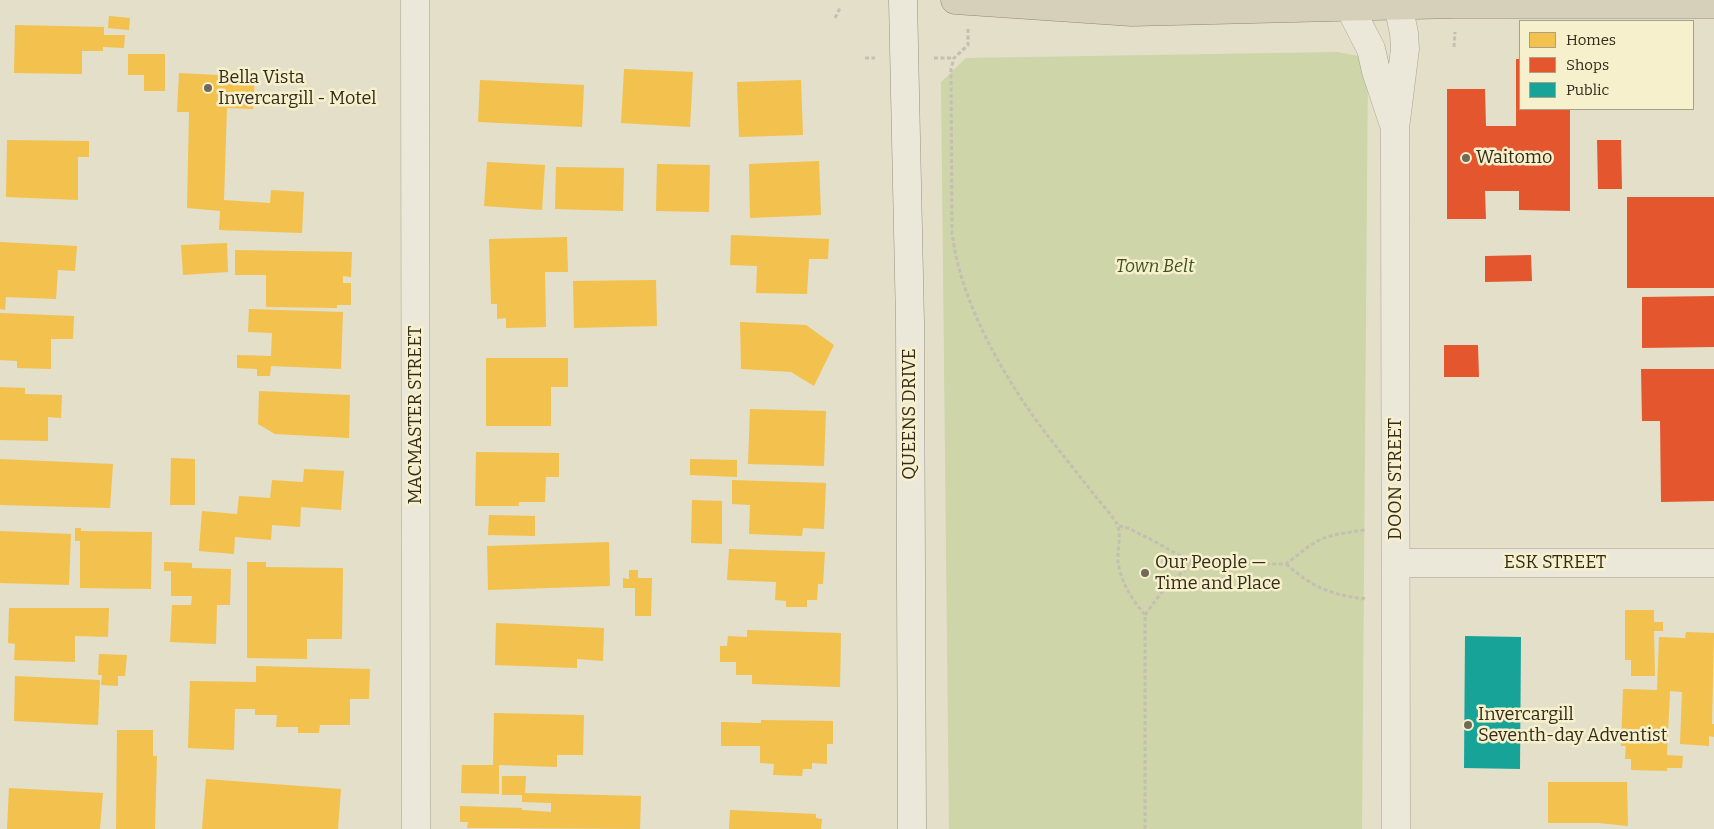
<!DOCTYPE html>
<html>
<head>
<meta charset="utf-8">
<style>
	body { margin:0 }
	#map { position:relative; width:1714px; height:829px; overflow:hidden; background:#e3dfc8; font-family:Bitter,serif }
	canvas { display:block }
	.legend { position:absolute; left:1519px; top:20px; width:175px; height:90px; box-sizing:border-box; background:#f6f0cc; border:1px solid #a9a185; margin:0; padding:6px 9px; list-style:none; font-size:15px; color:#352b1b }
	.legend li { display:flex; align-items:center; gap:10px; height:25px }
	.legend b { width:25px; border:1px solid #a9a185 }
</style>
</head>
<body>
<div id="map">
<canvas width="1714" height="829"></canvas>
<ul class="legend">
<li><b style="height:14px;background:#f2c14e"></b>Homes</li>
<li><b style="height:14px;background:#e4572e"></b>Shops</li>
<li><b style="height:14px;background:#17a398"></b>Public</li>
</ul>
</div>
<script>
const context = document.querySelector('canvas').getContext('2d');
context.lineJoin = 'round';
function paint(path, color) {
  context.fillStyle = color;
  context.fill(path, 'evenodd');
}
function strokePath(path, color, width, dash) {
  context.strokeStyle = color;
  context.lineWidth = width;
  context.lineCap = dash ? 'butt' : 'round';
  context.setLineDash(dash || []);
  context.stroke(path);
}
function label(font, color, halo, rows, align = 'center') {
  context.font = font + ' Bitter,serif';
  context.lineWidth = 5;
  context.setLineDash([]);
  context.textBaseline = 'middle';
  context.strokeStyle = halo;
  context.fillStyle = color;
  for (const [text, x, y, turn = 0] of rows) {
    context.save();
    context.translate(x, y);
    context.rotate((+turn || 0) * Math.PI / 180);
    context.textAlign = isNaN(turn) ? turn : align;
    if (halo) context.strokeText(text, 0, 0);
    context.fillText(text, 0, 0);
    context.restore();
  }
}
const green = new Path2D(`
	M1337 52 1368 58 1362 829H949L941 82 966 58Z`);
const homes = new Path2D(`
	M109 16 130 18 129 30 108 28Z
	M15 25 104 27V35H125L124 48 103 47V51H82V74L14 73Z
	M128 54H165V91H144V75H128Z
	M624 69 693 72 690 127 621 123Z
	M179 73 255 77 253 109 227 108 224 200 270 203 271 190 304 192 302 233 219 230 220 211 187 208 189 112H177Z
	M480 80 584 85 582 127 478 122Z
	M801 80 803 135 739 137 737 82Z
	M7 140 89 141V157H78V200L6 197Z
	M819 161 821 215 750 218 749 164Z
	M487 162 545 165 542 210 484 206Z
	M657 164 710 165 709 212 656 211Z
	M556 167 624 168 623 211 555 209Z
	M731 235 829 239 828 259H809L807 294 756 293 757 266 730 265Z
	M567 237 568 272H545L546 327 506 328V318L497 319V304H491L489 239Z
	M0 242 77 246 75 271 58 270 56 299 6 297 5 310 0 309Z
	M227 243 228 272 183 275 181 245Z
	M235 250 352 252 351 277 343 276V283H351V305H337V308L266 307V275H235Z
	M656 280 657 326 574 328 573 281Z
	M249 309 343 312 341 369 271 366 270 376H257V369L237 368V355L271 356 272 333 248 332Z
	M0 313 74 316 73 339H51V369L17 368V361L0 360Z
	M740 322 806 325 834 345 814 386 791 372 741 369Z
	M486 358H568V387H551V426H486Z
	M0 387 25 388V394L62 395 61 418 48 417V441L0 440Z
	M259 391 350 395 349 438 275 434 258 424Z
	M750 409 826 411 824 466 748 464Z
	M476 452 559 453V477H546L545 502H519V506H475Z
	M171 458 195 459V505H170Z
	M0 459 113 464 110 508 0 505Z
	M690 459 737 460V477L690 475Z
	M304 469 344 471 341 510 301 507 300 527 272 525 271 540 235 537 234 554 199 551 202 511 237 514 239 496 270 498 272 480 303 482Z
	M732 480 826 483 824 529 803 528 802 536 749 534 750 505 732 504Z
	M692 500 722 501V544L691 543Z
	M489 515 535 516V536L488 535Z
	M75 528H81V531L152 532 151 589 80 588V541H75Z
	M0 531 71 534 69 585 0 583Z
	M609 542 610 586 488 590 487 546Z
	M729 549 825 552 823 584H818L817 600H807V607H786V601L775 600 776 582 727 580Z
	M164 562 192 563V568L231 569 230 605H217L216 644 170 642 172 605H191L192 596H171V571H164Z
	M247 562H266V567L343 568 342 639H307V659L247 658Z
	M629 570H638V578H652L651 616H635V588H623V578L629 579Z
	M9 608H109L108 637 75 636V662L14 660 15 644 8 643Z
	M1625 610H1654V622H1663V631H1654L1655 676H1631V660H1625Z
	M496 623 604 628 603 661 577 659V668L495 665Z
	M747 630 841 633 840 687 752 684V675H736V662H720V646H727L728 636 747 637Z
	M1686 632 1714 633 1712 724H1714V737L1709 736V746L1680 744 1682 692 1670 691 1667 755 1683 756 1682 768H1667V771L1631 770V759H1625L1626 746H1621L1623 689 1657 690 1659 637 1685 638Z
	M99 654 127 655 125 676H118V686L101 685 102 675H98Z
	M256 666 370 669 369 699H350V725H320L319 733H298V727H276L277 715H255V709H235L234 750 188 748 190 681 256 682Z
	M15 676 100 680 98 725 14 721Z
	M494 713 584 715 583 755H557V767L499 765V794L461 793 462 765H493Z
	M761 720 833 721V744H827V764L812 763V769H803L802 776 773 775 774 764 760 763V746H721V722L761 723Z
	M117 730H153V756H157L155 829H116Z
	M502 776H526L525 793 641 796 640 829 467 828 468 822H460V806L522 808V810L551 812V803L522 802V795H502Z
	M206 779 341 789 338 829H202Z
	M1548 782H1627L1628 826 1599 823H1548Z
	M9 788 103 793 100 829H7Z
	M730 810 816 814V818L822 819 821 829H729Z`);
const shops = new Path2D(`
	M1516 59H1520V109H1570V211L1519 210V191H1485L1486 219H1447V89H1485L1486 126H1516Z
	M1597 140H1621L1622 189H1598Z
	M1627 197H1714V288H1627Z
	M1531 255 1532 281 1485 282V256Z
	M1714 296V347L1642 348V297Z
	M1444 345H1478L1479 377H1444Z
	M1641 369H1714V501L1661 502 1660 421H1642Z`);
const public = new Path2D(`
	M1465 636 1521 637 1520 769 1464 768Z`);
const path = new Path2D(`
	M835 18 840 8
	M968 29V45L954 58 951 69 952 233C961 306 1007 383 1051 440 1066 459 1081 478 1096 497 1103 506 1112 515 1117 524 1122 532 1117 552 1118 562 1121 583 1132 599 1145 615V829
	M1454 47 1455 32
	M865 58H875
	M934 58H954
	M1119 526 1128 528 1152 540 1195 564H1286L1309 546 1321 539 1338 534 1363 530 1365 532
	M1286 564C1314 588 1327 593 1363 599L1365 596
	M1145 615C1161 593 1170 579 1194 564`);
const street = new Path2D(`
	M415 0 416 829
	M1349 6 1371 49 1376 71 1393 122
	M1396 563H1714
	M1396 829 1395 128 1405 49 1404 33 1398 5`);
const secondary = new Path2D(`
	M903 0 910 322 912 829`);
const highway = new Path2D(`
	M955 0 1132 12 1455 4H1714`);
const markers = [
	[208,88,5,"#726a58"],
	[1466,158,5,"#726a58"],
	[1145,573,5,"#726a58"],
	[1468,725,5,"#726a58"]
];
const poiNames = [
	["Bella Vista",218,78],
	["Invercargill - Motel",218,99],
	["Waitomo",1476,158],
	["Our People —",1155,563],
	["Time and Place",1155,584],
	["Invercargill",1478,715],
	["Seventh-day Adventist",1478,736]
];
const parkNames = [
	["Town Belt",1155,267]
];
const streetNames = [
	["QUEENS DRIVE",910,414,-90],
	["MACMASTER STREET",416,415,-90],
	["DOON STREET",1396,479,-90],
	["ESK STREET",1555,563]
];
paint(green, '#ced5a9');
paint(homes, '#f2c14e');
paint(shops, '#e4572e');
paint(public, '#17a398');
strokePath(street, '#a8a292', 29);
strokePath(secondary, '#979282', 29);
strokePath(highway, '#8d8879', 29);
strokePath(path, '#c3bfb1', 3, [4, 2.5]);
strokePath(street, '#ebe8da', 28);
strokePath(secondary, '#ebe8da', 28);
strokePath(highway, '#d6cfb9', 28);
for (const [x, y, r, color] of markers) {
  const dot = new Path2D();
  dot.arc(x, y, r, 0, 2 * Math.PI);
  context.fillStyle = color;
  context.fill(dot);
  strokePath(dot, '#f6f0cc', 2);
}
label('18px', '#352b1b', '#f6f0cc', poiNames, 'left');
label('italic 18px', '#3f5320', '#f6f0cc', parkNames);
label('18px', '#352b1b', '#f6f0cc', streetNames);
</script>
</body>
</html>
